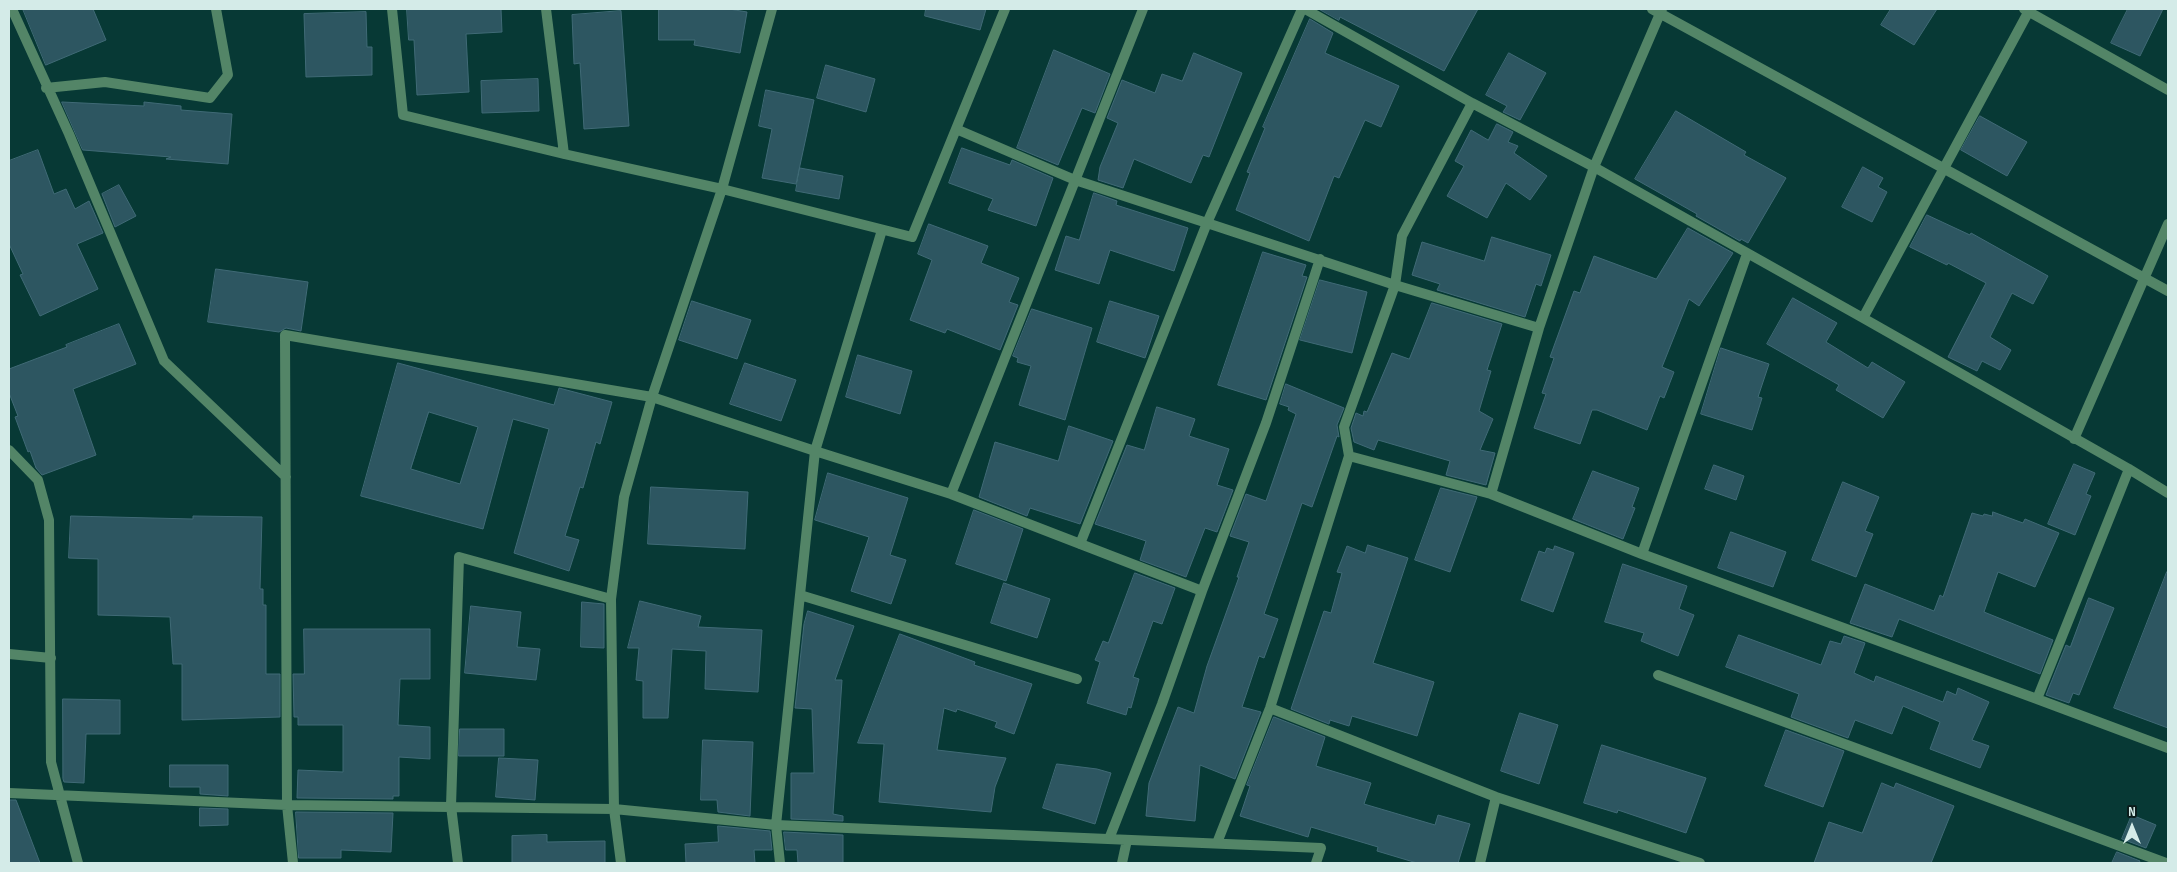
<!DOCTYPE html>
<html>
<head>
<meta charset="utf-8">
<style>
	body { margin:0 }
	#map { position:relative; width:2177px; height:872px; overflow:hidden; background:#073935; font-family:"Sofia Sans Condensed",sans-serif }
	canvas { display:block }
	.frame { position:absolute; inset:0; border:10px solid #d4ebe8; pointer-events:none }
	.north { position:absolute; left:2107px; top:802px; width:50px; height:50px; -webkit-text-stroke:4px #0a1c1b; paint-order:stroke; rotate:0deg; font-size:14px; font-weight:700; line-height:20px; text-align:center; color:#d4ebe8 }
	.north::after { content:''; display:block; margin:auto; width:18px; height:22px; background:#d4ebe8; clip-path:polygon(50% 0,100% 100%,50% 72%,0 100%) }
</style>
</head>
<body>
<div id="map">
<canvas width="2177" height="872"></canvas>
<div class="frame"></div>
<div class="north">N</div>
</div>
<script>
const context = document.querySelector('canvas').getContext('2d');
context.lineJoin = 'round';
function paint(path, color) {
  context.fillStyle = color;
  context.fill(path, 'evenodd');
}
function strokePath(path, color, width, dash) {
  context.strokeStyle = color;
  context.lineWidth = width;
  context.lineCap = dash ? 'butt' : 'round';
  context.setLineDash(dash || []);
  context.stroke(path);
}
const building = new Path2D(`
	M23 9H93L106 40 46 65Z
	M407 9H501L502 32 466 34 469 92 417 95 414 40H409Z
	M659 9H729L747 12 740 53 694 45 695 40H659Z
	M926 9H986L980 30 925 16Z
	M1319 9H1478L1444 71 1340 17 1339 20Z
	M1891 9H1937L1914 45 1881 25Z
	M2128 9H2163L2140 56 2111 43Z
	M621 11 629 126 584 129 580 63 574 64 572 15Z
	M366 12 367 47H372V75L306 77 304 14Z
	M1310 19 1333 33 1325 53 1399 86 1381 127 1365 120 1339 178 1334 176 1309 241 1236 210 1250 173 1247 172 1265 128 1263 127Z
	M1054 50 1110 74 1095 113 1082 108 1058 165 1017 148Z
	M1194 53 1242 73 1209 157 1203 155 1191 183 1134 159 1123 188 1098 180 1100 167 1118 123 1107 118 1122 80 1155 93 1162 74 1182 81Z
	M1509 53 1546 73 1520 120 1503 112 1507 106 1486 95Z
	M826 65 875 79 866 112 817 98Z
	M538 79 539 111 482 113 481 81Z
	M766 90 814 100 796 184 762 178 772 129 759 126Z
	M62 102 144 106V102L181 106V110L232 114 228 164 166 159 171 157 83 150Z
	M1676 111 1746 152 1744 155 1786 178 1748 243 1741 239 1740 241 1696 216 1697 214 1635 179Z
	M1980 116 2027 142 2007 176 1961 150Z
	M1497 124 1513 132 1508 142 1518 146 1514 153 1547 176 1530 200 1506 183 1487 218 1447 196 1464 166 1455 161 1471 130 1488 140Z
	M962 148 1010 165 1012 160 1053 178 1036 226 988 210 993 199 949 183Z
	M38 150 54 194 66 189 75 209 89 201 103 233 77 244 98 289 40 316 20 275 23 274 9 244V161Z
	M1863 167 1883 178 1878 187 1887 192 1872 222 1842 207Z
	M800 168 843 176 839 199 796 191Z
	M119 185 136 216 115 227 102 194Z
	M1094 193 1117 201 1116 205 1188 228 1174 271 1110 250 1099 284 1055 270 1066 236 1079 240Z
	M1927 215 1970 235 1971 233 2048 276 2033 304 2012 293 1990 337 2011 350 2000 370 1982 361 1977 371 1948 357 1986 283 1948 263 1947 265 1910 247Z
	M929 224 988 246 981 263 1019 278 1009 302 1018 305 1000 350 947 329 945 333 910 320 932 260 918 254Z
	M1688 228 1733 253 1699 306 1689 299 1662 367 1674 372 1664 398 1660 396 1647 430 1597 410H1592L1580 444 1534 428 1546 394 1542 393 1554 358 1550 357 1574 291 1580 293 1594 256 1656 279Z
	M1492 237 1551 255 1541 286 1536 284 1525 317 1437 290 1440 284 1412 275 1422 242 1484 261Z
	M1263 252 1306 265 1302 276 1307 277 1266 400 1218 385Z
	M216 269 308 282 301 331 286 328 279 332 208 322Z
	M1320 280 1367 292 1352 353 1300 340Z
	M1793 298 1837 323 1826 342 1868 368 1872 362 1905 382 1883 418 1836 390 1839 385 1767 344Z
	M692 301 751 320 737 359 679 340Z
	M1110 301 1159 316 1145 358 1097 342Z
	M1432 303 1502 324 1487 370 1491 371 1479 411 1493 419 1480 450 1495 453 1486 485 1446 475 1450 461 1378 440 1374 450 1354 442 1351 428 1356 413 1363 416 1364 411 1367 412 1392 353 1409 359Z
	M1032 309 1092 328 1065 420 1019 405 1031 366 1017 362 1018 358 1013 356Z
	M119 324 136 364 73 389 96 455 42 475 36 468 30 451 28 452 15 417 18 416 9 393V369L67 347 66 345Z
	M1721 348 1769 364 1758 397 1762 398 1752 430 1701 414Z
	M858 355 912 371 900 414 846 397Z
	M398 363 554 405 559 388 612 402 600 444 596 442 583 488 580 487 565 536 579 540 569 571 514 553 549 429 513 419 483 529 361 496ZM429 412 478 427 460 484 411 469Z
	M745 363 796 380 781 421 730 404Z
	M1286 384 1344 408 1337 425 1339 437 1337 436 1312 507 1302 503 1264 614 1278 619 1264 658 1259 656 1242 707 1261 712 1235 779 1200 765 1195 821 1146 816 1149 783 1178 707 1194 713 1207 666 1239 577H1237L1249 542 1230 536 1246 494 1266 501 1296 414 1288 410 1289 407 1280 404Z
	M1157 407 1195 419 1189 436 1229 449 1217 485 1233 490 1217 532 1205 528 1186 577 1140 560 1146 541 1095 524 1127 445 1144 450Z
	M1069 426 1113 441 1080 524 1030 508 1027 516 979 497 995 442 1058 461Z
	M2074 464 2095 473 2086 494 2091 496 2075 535 2048 524Z
	M1714 465 1744 476 1736 500 1705 489Z
	M1593 471 1639 488 1632 507 1635 508 1623 539 1573 519Z
	M828 473 908 498 890 555 906 560 891 604 851 591 869 537 815 520Z
	M1843 482 1879 497 1865 531 1873 534 1856 577 1812 560Z
	M651 487 748 492 745 549 648 544Z
	M1441 488 1477 497 1450 572 1415 560Z
	M974 510 1023 529 1006 581 956 564Z
	M1993 512 2023 523 2025 519 2059 533 2035 587 1998 572 1984 612 2053 640 2040 674 1899 619 1892 637 1850 623 1865 584 1934 611 1940 595 1943 597 1972 513 1983 516 1984 514 1992 516Z
	M71 516 193 519V516L262 517 260 589H263V605H266V674H280V717L182 720V664H173L170 617 98 615V559L69 558Z
	M1731 532 1786 552 1773 587 1718 568Z
	M1368 545 1408 558 1373 663 1434 682 1417 736 1352 716 1349 726 1330 720 1329 724 1291 709 1324 611 1331 613 1342 573 1337 572 1347 546 1365 553Z
	M1555 546 1574 553 1553 612 1521 600 1539 551 1545 553 1547 548 1553 550Z
	M1623 564 1687 586 1679 609 1694 615 1678 656 1641 641 1644 633 1605 622Z
	M2167 572 2168 573V728L2114 708Z
	M1135 573 1175 588 1162 624 1153 621 1133 677 1139 679 1131 708 1128 707 1126 715 1087 703 1100 662 1095 660 1103 641 1108 643Z
	M1004 583 1050 599 1037 638 991 623Z
	M2089 598 2114 608 2079 695 2073 693 2069 703 2046 695 2066 645 2070 647Z
	M640 601 701 616 698 627 762 630 758 692 705 689 706 651 672 649 668 718H643V681L636 680 639 648H628Z
	M582 602 604 604V648L581 647Z
	M471 606 521 612 517 647 540 649 536 680 465 673Z
	M808 611 854 626 835 680H842L833 814 843 816V821L791 819V773H814L812 709 795 708 804 624Z
	M304 629H430V679H400L398 725 430 727V759L399 757V796H393V799L297 798 298 770 343 772V725H298V717H294L293 674H304Z
	M900 634 975 662 974 665 1032 684 1014 734 995 727 997 722 957 709 956 712 944 708 937 750 1006 758 995 787 991 812 879 802 884 744 858 743Z
	M1739 635 1821 665 1830 641 1841 644 1844 636 1865 643 1854 673 1874 682 1876 676 1943 702 1947 691 1956 695 1958 688 1989 702 1972 740 1989 746 1980 768 1930 749 1940 722 1903 706 1892 734 1855 720 1848 738 1791 717 1799 694 1726 667Z
	M63 699 120 700V734H86L84 783 64 782 63 779Z
	M1520 713 1558 725 1539 784 1501 771Z
	M1274 717 1325 737 1316 766 1371 783 1364 804 1435 825 1438 815 1470 824 1458 863H1417L1377 851 1378 847 1311 827 1308 837 1240 816 1250 786 1247 785Z
	M460 729H504V756H459Z
	M1786 730 1844 751 1823 807 1765 786Z
	M703 740 753 742 750 816 718 812 717 800H701Z
	M1602 745 1706 778 1686 833 1618 810 1617 813 1584 803Z
	M499 758 538 760 535 800 496 797Z
	M1057 764 1097 769 1111 773 1095 824 1043 808Z
	M170 765H228V796L200 794V787H170Z
	M1882 783 1894 788 1896 783 1954 806 1931 863H1814L1829 822 1862 833Z
	M9 800H16L40 863H9Z
	M200 808 228 809V825L200 826Z
	M296 812 393 813 391 852 341 850V858H299Z
	M2132 815 2156 825 2146 848 2122 839Z
	M718 826 770 831 772 850H754L755 863H686L685 844 718 842Z
	M784 832 843 835V863H798L797 850H786Z
	M547 835V842L605 841V863H512V836Z
	M2117 852 2140 861 2139 863H2112Z`);
const minor = new Path2D(`
	M12 9 69 134 164 361 286 477
	M392 9 403 115 564 154 722 189 912 237 1005 9
	M546 9 564 154
	M772 9 722 189 652 397 815 451 776 825 780 863
	M1302 9 1207 223 1395 285 1539 328
	M1305 9 1472 103 1594 167 1863 318 2030 9
	M1652 9 2168 291
	M2024 9 2168 90
	M46 88 105 82 210 98 228 75 216 9
	M956 129 1075 180 1207 223 1080 544
	M882 230 815 451 951 494 1202 591
	M1747 254 1642 554 2037 699
	M1863 318 2129 469 2168 493
	M2074 439 2168 224
	M9 450 38 480 49 520 51 762 78 863
	M1349 456 1491 494 1539 328 1594 167 1662 9
	M2129 469 2037 699 2168 748
	M951 494 1143 9
	M1491 494 1642 554
	M800 595 1077 679
	M9 654 51 658
	M1658 675 2166 863
	M1270 708 1496 797 1700 863
	M9 793 287 805 614 809 776 825 1321 848 1316 863
	M1109 839 1162 704 1202 591 1266 423 1320 259
	M1217 843 1270 708 1349 456 1344 427 1395 285 1402 236 1472 103
	M293 863 287 805 285 335 652 397 624 497 611 599
	M458 863 451 806 459 557 611 599 614 809 621 863
	M1122 863 1127 840
	M1480 863 1496 797`);
paint(building, '#2d5661');
strokePath(building, '#406a76', 1);
strokePath(minor, '#538567', 10);
</script>
</body>
</html>
